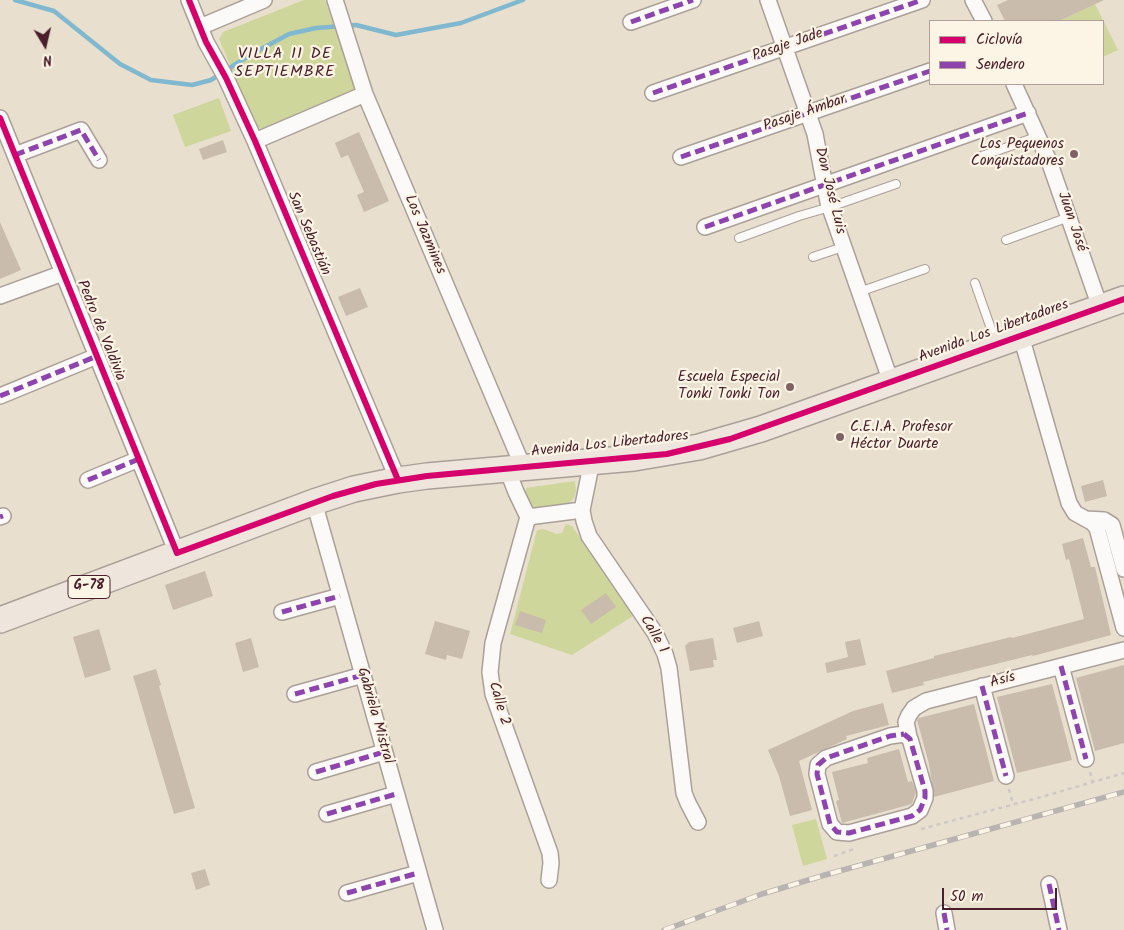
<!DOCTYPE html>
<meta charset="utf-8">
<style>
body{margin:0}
#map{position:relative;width:1124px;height:930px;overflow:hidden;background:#e8dfce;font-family:Kalam,sans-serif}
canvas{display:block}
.legend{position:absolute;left:929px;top:20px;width:175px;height:65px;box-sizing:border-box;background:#fcf5e5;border:1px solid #b59f9b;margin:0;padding:6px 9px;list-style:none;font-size:15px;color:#4a1f2b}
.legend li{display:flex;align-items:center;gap:10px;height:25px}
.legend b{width:25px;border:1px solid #b59f9b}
.north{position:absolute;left:20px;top:20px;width:50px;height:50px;-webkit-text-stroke:4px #fcf5e5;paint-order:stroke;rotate:171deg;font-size:14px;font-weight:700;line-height:20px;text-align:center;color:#4a1f2b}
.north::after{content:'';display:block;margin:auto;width:18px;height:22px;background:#4a1f2b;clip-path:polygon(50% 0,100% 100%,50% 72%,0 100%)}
.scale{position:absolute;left:942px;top:888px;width:115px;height:22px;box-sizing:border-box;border:2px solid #4a1f2b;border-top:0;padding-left:6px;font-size:15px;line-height:18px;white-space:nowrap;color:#4a1f2b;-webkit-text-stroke:4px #fcf5e5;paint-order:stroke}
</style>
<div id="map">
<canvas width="1124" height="930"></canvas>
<ul class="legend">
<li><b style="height:6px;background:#d6006c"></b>Ciclovía</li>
<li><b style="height:6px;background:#8e44ad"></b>Sendero</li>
</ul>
<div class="north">N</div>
<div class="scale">50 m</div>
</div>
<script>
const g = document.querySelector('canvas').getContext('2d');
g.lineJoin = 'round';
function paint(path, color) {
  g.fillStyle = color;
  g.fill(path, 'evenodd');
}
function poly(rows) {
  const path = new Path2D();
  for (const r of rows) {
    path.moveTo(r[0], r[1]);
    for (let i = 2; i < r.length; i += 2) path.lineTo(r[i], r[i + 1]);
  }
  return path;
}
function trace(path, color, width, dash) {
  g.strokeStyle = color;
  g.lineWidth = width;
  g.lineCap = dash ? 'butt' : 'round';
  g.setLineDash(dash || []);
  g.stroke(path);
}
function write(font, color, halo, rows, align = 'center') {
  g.font = font + ' Kalam,sans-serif';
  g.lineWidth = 4.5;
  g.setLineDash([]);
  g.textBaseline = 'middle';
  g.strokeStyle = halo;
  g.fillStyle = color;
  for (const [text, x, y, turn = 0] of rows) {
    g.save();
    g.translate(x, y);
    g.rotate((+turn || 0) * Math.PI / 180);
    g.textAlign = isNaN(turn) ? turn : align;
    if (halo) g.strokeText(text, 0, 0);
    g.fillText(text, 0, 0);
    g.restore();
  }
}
paint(poly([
 [304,0,325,0,356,85,352,93,263,130,256,126,219,39,223,32],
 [1095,4,1118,50,1103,57,1103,21,1059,21],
 [219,98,231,131,185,147,173,115],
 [575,481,576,491,574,498,566,506,537,509,530,505,526,497,526,488],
 [566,524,572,526,633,616,572,655,510,634,537,530,543,529,557,534,562,533],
 [816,819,827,859,803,866,792,825]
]), '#ced69b');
trace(poly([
 [15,0,54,11,120,64,151,80,192,85,211,80,250,55,289,34,316,28,356,25,396,35,461,23,523,0]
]), '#80b8cf', 4.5);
paint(poly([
 [1008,0,1104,0,1059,21,1005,21,997,5],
 [359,132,389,201,364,212,357,195,364,192,348,155,341,158,335,143],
 [223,140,227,152,203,160,199,149],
 [0,222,21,270,0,279],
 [360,288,368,307,346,316,338,297],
 [1103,480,1107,496,1085,502,1081,486],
 [1083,538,1091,567,1095,567,1111,635,1033,656,1032,655,923,682,924,685,892,693,886,671,934,658,934,656,1011,637,1012,638,1084,619,1069,559,1066,560,1062,544],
 [205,571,213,596,173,610,165,585],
 [606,593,616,607,591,624,581,610],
 [520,611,546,620,542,633,515,625],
 [435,621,470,631,462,659,447,655,446,660,425,654],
 [759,621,763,636,737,643,733,628],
 [99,629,111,670,85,678,73,637],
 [251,638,259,667,243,672,235,643],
 [713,638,717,660,713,660,714,667,690,671,685,646,689,642],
 [860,639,866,665,827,673,825,663,848,657,845,642],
 [1124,665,1124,743,1095,751,1076,678],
 [156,669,161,685,159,686,195,808,174,814,133,676],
 [1052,684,1072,760,1017,773,997,697],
 [883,703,889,725,846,736,847,739,799,761,812,810,790,816,779,776,768,750,853,711],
 [974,704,994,781,934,797,929,764,917,720,919,718],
 [899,749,908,782,912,781,916,792,912,804,842,823,836,801,839,800,832,772,868,763,867,758],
 [205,869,210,885,196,890,191,873]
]), '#c9bcac');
const lane = poly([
 [976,158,1039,136],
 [739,238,799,216,830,207,896,184],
 [1006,240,1069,217],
 [813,257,843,247],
 [975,283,996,343],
 [859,292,925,269]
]);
const street = poly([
 [189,0,206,42,226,78,255,141,398,480],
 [335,0,365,94,523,467],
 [768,0,815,134,828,202,834,219,891,382],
 [973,0,984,21],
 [631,22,693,0],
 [200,27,264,0],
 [1014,84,1049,161,1100,307],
 [653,93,922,0],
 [0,118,177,553],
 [255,141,365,94],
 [15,155,81,130,99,160],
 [681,157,930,71],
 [705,227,1028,113],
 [0,296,63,273],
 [1021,336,1069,503,1075,513,1093,523,1097,528,1124,628],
 [0,396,97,356],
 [592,461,582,510,584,521,589,536,655,633,665,654,669,668,684,793,688,803,698,822],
 [507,469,516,492,528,517,493,643,490,672,493,694,550,853,551,863,549,880],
 [88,480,139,459],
 [314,502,435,930],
 [0,517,3,516],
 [528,517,582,510],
 [1086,519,1104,520,1112,525,1124,569],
 [282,612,340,596],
 [1061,666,1086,759],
 [982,686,1006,776],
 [295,694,363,675],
 [904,734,910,739,925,791,925,798,920,810,912,816,849,833,837,832,830,824,817,774,818,765,826,758,890,736,904,734],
 [909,737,906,722,909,715,914,708,926,701,1124,650],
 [316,772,384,752],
 [327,814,396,794],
 [1049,884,1059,930],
 [347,893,418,873],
 [944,913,947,930]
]);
const primary = poly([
 [0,620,314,502,354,489,398,480,427,476,634,458,699,447,761,429,1124,299]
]);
trace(lane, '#aba099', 10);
trace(street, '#aba099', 18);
trace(primary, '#aba099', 28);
trace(poly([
 [1090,772,1093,783],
 [1009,789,1013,804],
 [921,829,1045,796,1124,773],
 [834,856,854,849]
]), '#cec9c6', 2.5, [4, 4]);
trace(lane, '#fcfaf8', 8);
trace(street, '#fcfaf8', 15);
trace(primary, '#eee5dc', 25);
const rail = poly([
 [664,930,762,894,825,875,1124,792]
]);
trace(rail, '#b9b3b2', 5.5);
trace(rail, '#fcf5e5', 4, [11]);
trace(poly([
 [631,22,693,0],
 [653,93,922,0],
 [15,155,81,130,99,160],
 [681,157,930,71],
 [705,227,1028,113],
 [0,396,97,356],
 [88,480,139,459],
 [0,517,3,516],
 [282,612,340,596],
 [1061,666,1086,759],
 [982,686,1006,776],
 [295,694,363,675],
 [904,734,910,739,925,791,925,798,920,810,912,816,849,833,837,832,830,824,817,774,818,765,826,758,890,736,904,734],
 [316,772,384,752],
 [327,814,396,794],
 [1049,884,1059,930],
 [347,893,418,873],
 [944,913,947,930]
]), '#8e44ad', 5, [10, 5]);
trace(poly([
 [189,0,206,42,226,78,255,141,398,480],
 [0,118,177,553,333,496,376,484,427,476,667,454,730,439,1124,299]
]), '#d6006c', 6);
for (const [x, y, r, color] of [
 [1074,154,5,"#816264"],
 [790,387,5,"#816264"],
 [840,437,5,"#816264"]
]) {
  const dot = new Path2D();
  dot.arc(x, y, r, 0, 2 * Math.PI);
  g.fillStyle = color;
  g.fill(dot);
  trace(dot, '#fcf5e5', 2);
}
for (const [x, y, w] of [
 [89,587,42]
]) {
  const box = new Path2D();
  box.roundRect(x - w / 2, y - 11.5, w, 23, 4);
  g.fillStyle = '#fcf5e5';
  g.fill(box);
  trace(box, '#4a1f2b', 1);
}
write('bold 14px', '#4a1f2b', null, [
 ["G-78",89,587]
]);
write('15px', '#4a1f2b', '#fcf5e5', [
 ["Pasaje Jade",788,46,-19],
 ["Pasaje Ámbar",805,114,-19],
 ["Don José Luis",829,191,76],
 ["Juan José",1071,222,71],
 ["San Sebastián",308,234,67],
 ["Los Jazmines",424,235,67],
 ["Pedro de Valdivia",100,331,68],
 ["Avenida Los Libertadores",994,332,-20],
 ["Avenida Los Libertadores",610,445,-6],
 ["Calle 1",653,635,60],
 ["Asís",1003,681,-15],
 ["Calle 2",498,704,74],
 ["Gabriela Mistral",374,716,74]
]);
write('15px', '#4a1f2b', '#fcf5e5', [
 ["Los Pequenos",1064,145],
 ["Conquistadores",1064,162],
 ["Escuela Especial",780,378],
 ["Tonki Tonki Ton",780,395],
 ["C.E.I.A. Profesor",850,428,"left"],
 ["Héctor Duarte",850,445,"left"]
], 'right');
g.letterSpacing = '1px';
write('16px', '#4a1f2b', '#fcf5e5', [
 ["VILLA 11 DE",285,55],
 ["SEPTIEMBRE",285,73]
]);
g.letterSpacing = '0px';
</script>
